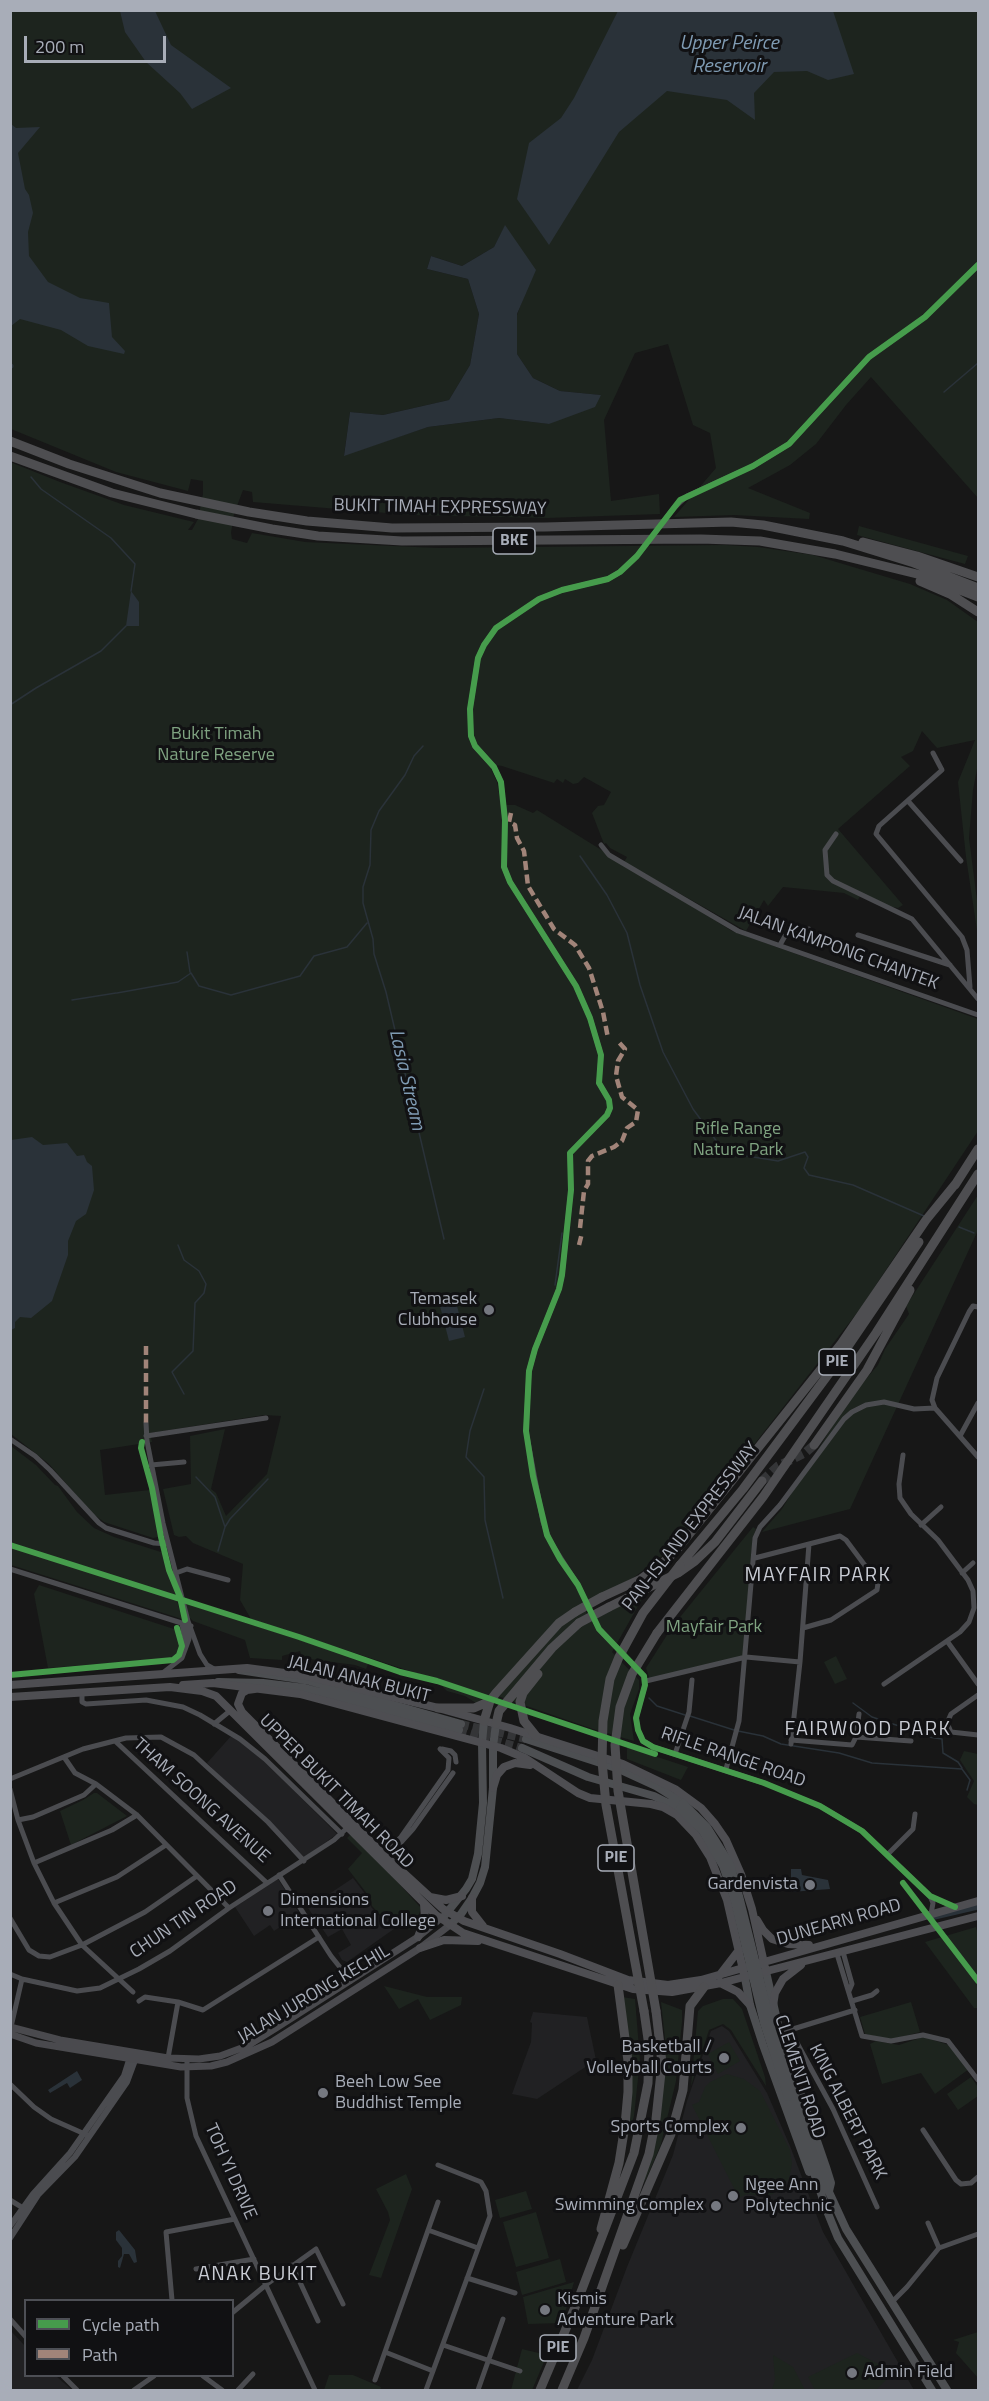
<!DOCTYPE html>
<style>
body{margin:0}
#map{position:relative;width:989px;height:2401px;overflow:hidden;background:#171717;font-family:"Titillium Web",sans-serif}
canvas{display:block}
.frame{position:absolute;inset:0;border:12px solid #a8adb8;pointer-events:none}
.legend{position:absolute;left:24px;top:2299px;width:210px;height:78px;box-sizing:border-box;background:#111113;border:2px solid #4d4f55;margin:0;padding:8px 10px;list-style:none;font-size:18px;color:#a8adb8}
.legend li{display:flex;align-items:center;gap:12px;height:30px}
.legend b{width:30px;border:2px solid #4d4f55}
.scale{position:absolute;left:24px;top:36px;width:142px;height:27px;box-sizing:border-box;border:3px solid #a8adb8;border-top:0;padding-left:8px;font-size:18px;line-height:21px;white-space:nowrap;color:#a8adb8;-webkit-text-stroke:4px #111113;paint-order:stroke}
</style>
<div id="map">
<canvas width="989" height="2401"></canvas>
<div class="frame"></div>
<ul class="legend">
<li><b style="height:8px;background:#469c4c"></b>Cycle path</li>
<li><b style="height:8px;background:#a18479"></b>Path</li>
</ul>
<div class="scale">200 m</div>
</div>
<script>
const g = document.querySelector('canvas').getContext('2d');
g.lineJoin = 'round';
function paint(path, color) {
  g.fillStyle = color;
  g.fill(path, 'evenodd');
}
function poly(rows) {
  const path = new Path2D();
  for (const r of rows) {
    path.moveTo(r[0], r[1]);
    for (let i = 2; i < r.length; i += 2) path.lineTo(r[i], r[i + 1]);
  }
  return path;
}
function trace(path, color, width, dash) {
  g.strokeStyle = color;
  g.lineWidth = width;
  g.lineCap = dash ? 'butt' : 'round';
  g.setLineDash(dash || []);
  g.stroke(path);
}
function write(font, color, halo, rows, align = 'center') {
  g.font = font + ' "Titillium Web",sans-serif';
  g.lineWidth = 6;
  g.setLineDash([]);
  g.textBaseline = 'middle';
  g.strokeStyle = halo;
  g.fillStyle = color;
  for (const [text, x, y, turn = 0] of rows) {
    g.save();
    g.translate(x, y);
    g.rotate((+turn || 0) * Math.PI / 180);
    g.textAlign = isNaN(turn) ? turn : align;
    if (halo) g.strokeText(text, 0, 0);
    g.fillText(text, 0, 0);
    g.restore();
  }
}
paint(poly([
 [232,1735,264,1760,337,1834,301,1860,207,1763],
 [353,1878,369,1899,371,1907,383,1920,391,1913,401,1924,347,1962,342,1960,338,1953,351,1945,342,1929,328,1937,308,1908],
 [278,1879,300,1914,274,1931,270,1925,254,1936,235,1907],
 [533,2012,587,2017,596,2060,537,2099,512,2094,531,2042,532,2023,530,2022],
 [722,2026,729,2031,767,2093,790,2146,823,2232,914,2390,577,2390,592,2360,627,2267,673,2155,687,2101,711,2031],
 [11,2331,25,2346,26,2376,56,2376,72,2390,11,2390]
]), '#212123');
paint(poly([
 [11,11,978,11,978,498,871,377,846,405,816,444,790,465,748,488,810,513,809,519,734,515,674,517,716,468,710,433,693,425,668,344,635,353,604,420,611,501,659,494,660,514,547,518,411,515,253,502,252,492,243,490,234,514,231,533,232,539,247,543,252,533,305,542,437,548,725,545,758,547,813,555,910,584,947,600,978,622,978,764,973,790,969,838,978,908,978,937,966,857,958,782,975,740,937,748,922,731,913,751,901,757,910,766,838,829,903,905,898,908,877,904,860,896,858,900,844,893,783,887,768,906,764,900,746,931,624,862,627,857,610,848,606,843,604,844,592,813,598,806,604,805,611,792,584,777,578,783,573,784,565,779,563,783,557,779,554,783,502,766,496,765,491,769,497,782,501,805,515,805,533,813,537,810,732,931,978,1019,978,1131,860,1309,674,1547,633,1578,583,1604,590,1622,622,1604,642,1599,612,1652,639,1680,639,1689,630,1714,634,1741,593,1729,492,1694,489,1697,251,1619,240,1600,243,1564,193,1543,186,1536,179,1537,174,1535,163,1489,191,1484,190,1436,225,1429,211,1489,216,1493,226,1516,267,1474,281,1416,264,1415,150,1433,152,1442,100,1450,105,1495,150,1490,159,1533,158,1537,153,1538,104,1522,92,1513,49,1464,11,1434,10,462,60,482,124,505,194,522,188,530,192,530,198,519,203,494,203,481,191,479,188,491,116,472,11,429],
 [505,226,524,296,517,315,517,354,533,378,560,391,601,395,549,424,499,418,428,427,344,455,350,412,383,415,449,400,470,365,479,314,468,279,427,269,431,256,462,266,494,247],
 [859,526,968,556,965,564,857,535],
 [978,1195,978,1230,850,1509,762,1532,782,1509,848,1400,878,1365,885,1349,909,1314,906,1306],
 [11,1446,36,1465,55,1485,58,1486,77,1512,94,1528,114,1537,164,1553,182,1619,11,1565],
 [753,1527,756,1529,753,1537,743,1656,650,1680,646,1668,672,1627],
 [39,1585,174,1629,179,1636,180,1647,177,1654,172,1658,48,1668,34,1594],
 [186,1604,369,1662,366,1669,355,1665,302,1658,300,1651,282,1656,282,1660,250,1658,245,1640,193,1621,189,1617],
 [836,1656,847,1679,835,1684,824,1662],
 [439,1683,483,1698,476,1703,465,1696,447,1691],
 [627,1747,688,1767,681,1780,627,1759],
 [964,1751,978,1754,978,1805,974,1804,967,1797,974,1781,960,1760],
 [94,1793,97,1793,127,1816,71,1845,60,1811,83,1800],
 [350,1835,357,1837,421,1908,416,1923,409,1930,391,1912,384,1919,372,1906,371,1899,348,1869,362,1853,347,1838],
 [976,1927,978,1936,978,2008,974,2008,925,1942],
 [384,1986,427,1997,462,1997,461,2005,430,2020,418,1999,399,2009],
 [622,1997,635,1999,640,2060,634,2116,622,2157,629,2117],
 [723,1999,733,1999,742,2009,765,2077,766,2086,731,2030,723,2024,709,2030,691,2086,698,2011,703,2006],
 [661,2002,682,2010,682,2022,676,2081,661,2144,644,2184,666,2048],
 [911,2002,920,2032,891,2040,865,2034,860,2017],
 [923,2037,949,2045,969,2069,935,2094,921,2073,882,2084,870,2044,876,2041,899,2045],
 [729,2042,740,2061,718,2074,708,2054],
 [727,2074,744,2079,760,2091,790,2150,792,2164,789,2179,773,2194,761,2196,747,2194,739,2198,692,2105,699,2102,705,2087,710,2082],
 [971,2077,978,2087,978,2096,958,2110,947,2094],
 [406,2174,412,2189,381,2278,369,2275,390,2220,388,2212,376,2189],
 [526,2191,532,2209,500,2218,495,2200],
 [536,2212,549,2258,516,2267,503,2222],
 [560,2259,566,2282,522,2295,516,2272],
 [574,2282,562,2323,528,2324,523,2297],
 [978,2332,978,2378,956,2353,959,2342,953,2340],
 [522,2349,547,2355,532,2390,511,2390],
 [857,2353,888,2369,887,2379,876,2390,815,2390,808,2377],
 [773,2355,793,2367,805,2390,772,2390,775,2380],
 [329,2375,353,2375,381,2387,380,2390,324,2390]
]), '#1d241e');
paint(poly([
 [120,11,155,11,171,45,231,88,192,109,180,93,146,62,125,32],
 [618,11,833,11,854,74,828,80,807,71,774,72,754,93,755,120,727,100,667,91,619,132,549,245,517,199,529,143,561,118,574,98],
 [11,124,16,128,40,127,18,153,25,189,29,195,33,213,28,232,29,256,48,282,80,298,109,303,112,337,125,351,124,354,88,346,61,330,20,319,11,326],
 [505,225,536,270,517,314,517,354,533,378,560,391,601,395,595,407,549,424,499,418,428,427,344,456,350,412,383,415,449,400,470,365,479,314,468,279,427,269,431,256,462,266,494,247],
 [131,591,139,602,139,626,126,626],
 [32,1137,43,1145,67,1143,77,1156,84,1155,87,1162,92,1166,94,1190,86,1214,76,1221,68,1241,68,1255,52,1301,31,1318,20,1317,15,1322,15,1328,11,1330,11,1140],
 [456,1302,465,1337,449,1341,440,1306],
 [791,1869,801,1869,802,1875,828,1880,830,1889,791,1892],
 [77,2071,82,2080,70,2088,67,2083,50,2093,48,2090],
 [119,2230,135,2250,137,2262,134,2263,129,2254,124,2254,120,2268,118,2267,118,2261,122,2256,122,2248,116,2240,116,2232]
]), '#2a3239');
trace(poly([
 [944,392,978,363],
 [31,477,41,489,111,538,135,564,131,591],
 [10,705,36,688,101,651,126,626],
 [423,746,414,756,405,775,379,811,371,830,370,865,363,887,363,903,373,939,374,954,386,992,444,1239],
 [580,856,607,895,627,933,640,985,663,1052,693,1109,723,1150,741,1155,778,1161,805,1152,808,1157,804,1168,809,1175,853,1185,924,1216],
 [187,952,190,972],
 [117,993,178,982,191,973,199,986,231,995,300,976,314,956,347,947,367,923],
 [72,1000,116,993],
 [959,1227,974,1233],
 [178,1245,184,1260,199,1271,206,1284,204,1293,195,1303,193,1351,172,1372,184,1394],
 [555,1285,562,1233],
 [484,1389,470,1431,466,1457,484,1477,485,1520,503,1598],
 [196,1477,215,1497,225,1527],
 [218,1551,225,1527,230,1519,268,1479],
 [649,1698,657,1706,685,1715],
 [853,1703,872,1717,917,1732,922,1736,942,1739,943,1753,958,1762,962,1768],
 [690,1716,734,1730],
 [738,1731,763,1736,781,1744,839,1753,872,1763,962,1769,970,1780,967,1790]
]), '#2a3239', 1.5);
trace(poly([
 [10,366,11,366],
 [935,1917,978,1907]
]), '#2a3239', 5);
trace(poly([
 [461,1724,526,1739],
 [459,1730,522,1748]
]), '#343537', 8, [8, 4]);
trace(poly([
 [762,1481,778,1466,805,1453,814,1445]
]), '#343537', 9, [9, 4.5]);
trace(poly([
 [673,509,687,496,753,466,789,444,869,357,925,317,978,265],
 [637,556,620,572,608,579,562,590,539,599,496,628,484,645,478,658,470,709,471,736,475,746,494,767,501,782,505,820,504,867,510,882,576,986,590,1018,601,1055,599,1083,609,1100,610,1108,607,1115,570,1153,571,1190,562,1275,559,1289,535,1349,529,1371,526,1431,543,1522,550,1541,578,1585,599,1629,644,1676,645,1685,636,1718,638,1730,643,1741,653,1747,764,1783,820,1806,862,1831,930,1896,954,1907],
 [933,753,942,770,879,826,876,834,962,937,967,950,970,987],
 [908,801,961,861],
 [836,834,825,850,827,875,833,881,912,919,978,999],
 [601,845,609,855,738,931,978,1015],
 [858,935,950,965],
 [780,945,785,936,809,929],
 [978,1307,973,1306,969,1312,937,1378,932,1400,935,1408,978,1457],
 [146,1423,147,1441,163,1523,188,1621,200,1654,207,1665,214,1669],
 [146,1436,266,1418],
 [960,1436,978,1403],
 [10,1439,35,1456,50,1470,99,1523,106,1528,154,1543,168,1544],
 [151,1465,184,1462],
 [921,1525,941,1507],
 [755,1558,840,1536,846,1540,878,1583,877,1590,831,1620,803,1628],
 [10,1569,191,1626],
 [176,1573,187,1569,228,1580],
 [962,1573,973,1563],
 [182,1624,186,1644],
 [947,1641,978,1684],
 [164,1672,182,1658,189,1639,187,1626],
 [646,1681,746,1657,800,1662],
 [884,1684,960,1632,969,1622,974,1608,973,1591,968,1580,938,1540,911,1514,900,1498,899,1484,903,1455],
 [82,1692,82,1702,86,1704,146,1700,183,1707,200,1715,240,1739,265,1759,342,1834],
 [978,1695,951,1714,947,1723,951,1732,978,1735],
 [214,1724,231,1710],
 [856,1737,911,1741],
 [791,1740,852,1745,856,1737,859,1714],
 [115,1741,267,1883],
 [791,1744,800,1662,809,1544],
 [442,1749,451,1751,455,1755,456,1762],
 [675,1754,689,1712,692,1680],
 [64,1757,75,1773,96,1784,137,1815,229,1908],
 [726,1769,739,1721,755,1538,760,1527,780,1505,844,1419,852,1412,866,1405,884,1402,914,1409,935,1408],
 [10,1779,83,1749,126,1738,161,1737,194,1755,207,1767,268,1822,304,1861],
 [10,1789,18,1820,34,1863,54,1903,82,1945,133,1992],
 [18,1820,33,1817,84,1795,96,1784],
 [382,1855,401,1837,448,1770,449,1758,440,1749],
 [887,1855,913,1829,915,1814],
 [385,1860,413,1829,453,1773],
 [34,1863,112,1830,137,1815],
 [279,1875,331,1956,351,1981],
 [930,1896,933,1903,931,1914],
 [54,1903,117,1877,166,1845],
 [10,1918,29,1950,39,1956,50,1957,82,1945,145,1912,197,1876],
 [843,1952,852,1984,849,1991],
 [837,1954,862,2036,891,2041,923,2035,948,2041,978,2080],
 [10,1974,22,1979,77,1991,100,1988,139,1969,170,1951,229,1908,334,1840,347,1828],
 [139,2001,145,1997,178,2002,203,2010,319,1937],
 [852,2001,872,1995,877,1991],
 [11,2027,22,1979],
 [790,2030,833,2109,877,2207],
 [780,2033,855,2010],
 [168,2058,178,2002],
 [187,2059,187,2098,196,2136,315,2390],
 [10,2084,34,2107,51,2119,87,2135],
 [923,2130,956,2180,961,2184,971,2183,978,2177],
 [10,2200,23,2208],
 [928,2223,939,2248],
 [428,2230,478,2248],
 [292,2265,318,2321],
 [196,2269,254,2259],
 [467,2278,515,2293],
 [172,2300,166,2232,235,2219],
 [892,2302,907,2287,939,2248,978,2234],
 [232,2313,267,2284,316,2249,343,2304],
 [10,2319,26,2337],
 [443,2345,520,2371],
 [385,2352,433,2371],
 [63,2376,77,2390],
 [203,2376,222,2390],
 [375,2380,438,2202],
 [134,2390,154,2376],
 [238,2390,253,2374],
 [426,2390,490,2216,486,2191,481,2182,438,2165],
 [478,2390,503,2319]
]), '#4b4c50', 5);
trace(poly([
 [10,2226,33,2194,70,2153,124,2076,131,2054],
 [10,2238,38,2195,75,2157,127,2082,137,2055]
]), '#4b4c50', 6);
trace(poly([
 [10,2027,60,2040,168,2058,199,2059,220,2056,247,2046,276,2028,418,1937,441,1918],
 [10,2034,36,2043,181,2067,211,2066,227,2062,272,2042,420,1948,450,1925]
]), '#4a4a4e', 7);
trace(poly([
 [239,1670,306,1680,461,1724],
 [218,1682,263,1683,305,1688,459,1730],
 [526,1739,619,1769,656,1786,683,1803],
 [522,1748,588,1777,654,1796,680,1809],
 [445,1915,466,1889,472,1879,478,1854,483,1803,482,1743,484,1721],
 [450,1925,461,1914,472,1898,480,1883,485,1867,493,1788,493,1746,496,1724],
 [766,1972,780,2033,826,2167,831,2183,829,2191],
 [745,1978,750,2005,763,2045,809,2172],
 [793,2094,829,2192,846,2229,947,2390],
 [788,2097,827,2211,838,2238,932,2390]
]), '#4d4f52', 8);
trace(poly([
 [10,1685,247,1668,307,1676,438,1708,510,1728,623,1764,675,1789,701,1808,715,1824,726,1840,741,1874,752,1909,766,1972],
 [183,1685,213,1683,300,1694,501,1748,525,1758,578,1793,590,1798,651,1804,663,1807,677,1815,696,1835,710,1857,727,1900,744,1974],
 [262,1688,247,1690,242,1693,238,1704,242,1712,383,1854,443,1909,464,1921,560,1954,628,1980,668,1985,701,1980,978,1901],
 [10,1697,170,1687,202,1691,216,1696,436,1915,463,1933,633,1989,672,1992,721,1983,978,1916],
 [493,1788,497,1775,504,1767,515,1763,530,1765],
 [430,1897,446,1900,462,1896],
 [472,1898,472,1912,483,1926],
 [757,1920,763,1930,772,1939,788,1944,809,1945],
 [418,1937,425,1919,424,1904],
 [420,1948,444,1940,478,1941],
 [719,1976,739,1950],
 [722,1984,738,1992,750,2005],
 [773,2006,775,1993,783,1979,801,1965]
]), '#4e4e52', 8);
trace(poly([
 [10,441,69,464,160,493,249,512,307,521,392,528,545,527,731,522,763,525,843,541,914,563,978,588],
 [10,456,112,493,196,514,272,529,318,536,402,541,701,539,760,541,835,554,921,575,978,597],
 [863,542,917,556,978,577],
 [920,581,950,594,978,612],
 [955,1185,978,1149],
 [814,1445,867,1370,910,1290],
 [680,1565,743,1489,836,1364,919,1242],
 [602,1597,641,1579,663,1563,679,1547,841,1344,926,1220,957,1182],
 [609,1607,678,1573,695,1561,715,1542,762,1481],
 [657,1633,763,1497,876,1333,978,1174],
 [438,1708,474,1708,490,1701],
 [484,1721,490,1701,496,1693,559,1623,575,1612],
 [496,1724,499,1711,552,1648,579,1623],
 [536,1736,524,1721,520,1702,523,1693,538,1674],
 [601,2229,619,2163,625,2125,628,2092,628,2061,618,1985],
 [623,2245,671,2134,683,2090,690,2006,704,1987],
 [540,2390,576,2305,634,2153,648,2083,649,2046,644,2011],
 [562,2390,584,2338,649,2154,656,2119,662,2063,656,2011]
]), '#4e4e51', 9);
trace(poly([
 [637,556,673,509]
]), '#4b4c50', 5);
trace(poly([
 [683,1803,707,1827,730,1864,739,1896,770,2020,793,2094],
 [680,1809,702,1830,723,1866,734,1898,764,2023,788,2097]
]), '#4d4f52', 8);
trace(poly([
 [575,1612,602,1597],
 [579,1623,609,1607],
 [644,2011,606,1805,602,1761,603,1721,610,1679,619,1657,643,1613,680,1565],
 [656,2011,618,1791,615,1745,620,1707,632,1674,657,1633]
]), '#4e4e51', 9);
trace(poly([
 [511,813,509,822,515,825,517,838,524,851,528,886,554,929,575,945,589,968,603,1012,608,1038],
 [580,1228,584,1191,588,1184,588,1161,592,1156,614,1147,622,1141,627,1128,636,1122,638,1110,622,1097,616,1076,618,1061,625,1049,617,1040],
 [579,1245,582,1233],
 [146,1346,146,1423]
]), '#a18479', 4.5, [9, 4.5]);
trace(poly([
 [142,1442,141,1448,152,1488,161,1537,169,1570,180,1597,185,1620],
 [10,1545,299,1637,400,1672,437,1681,655,1754],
 [10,1675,173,1660,179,1655,182,1646,177,1628],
 [903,1883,978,1981],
 [955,1907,930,1896,862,1831,820,1806,764,1783,653,1747,643,1741,638,1730,636,1718,645,1685,644,1676,599,1629,578,1585,560,1559,547,1535,533,1476,526,1431,529,1371,535,1349,559,1289,562,1275,571,1190,570,1153,607,1115,610,1108,609,1100,599,1083,601,1055,590,1018,576,986,510,882,504,867,505,820,501,782,494,767,475,746,471,736,470,709,478,658,484,645,496,628,539,599,562,590,608,579,620,572,637,556,680,500,753,466,789,444,869,357,925,317,978,265]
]), '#469c4c', 6);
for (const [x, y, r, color] of [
 [489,1310,6,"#757880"],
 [810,1885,6,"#757880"],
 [268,1911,6,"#757880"],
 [724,2058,6,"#757880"],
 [323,2093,6,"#757880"],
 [741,2128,6,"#757880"],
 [733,2196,6,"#757880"],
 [716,2206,6,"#757880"],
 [545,2310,6,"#757880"],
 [852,2373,6,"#757880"]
]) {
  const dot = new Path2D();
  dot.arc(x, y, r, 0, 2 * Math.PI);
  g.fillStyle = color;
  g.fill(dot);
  trace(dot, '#111113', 2);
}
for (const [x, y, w] of [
 [514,541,42],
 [837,1362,36],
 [616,1858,36],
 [558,2348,36]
]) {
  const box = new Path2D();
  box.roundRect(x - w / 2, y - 13, w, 26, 4.5);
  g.fillStyle = '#111113';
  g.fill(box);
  trace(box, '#a8adb8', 1.5);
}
write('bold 16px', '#a8adb8', null, [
 ["BKE",514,541],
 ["PIE",837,1362],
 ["PIE",616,1858],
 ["PIE",558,2348]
]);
write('18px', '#a8adb8', '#111113', [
 ["BUKIT TIMAH EXPRESSWAY",440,508,1],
 ["JALAN KAMPONG CHANTEK",838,949,20],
 ["PAN-ISLAND EXPRESSWAY",691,1527,-52],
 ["JALAN ANAK BUKIT",359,1680,14],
 ["RIFLE RANGE ROAD",733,1758,19],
 ["UPPER BUKIT TIMAH ROAD",336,1792,45],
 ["THAM SOONG AVENUE",201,1801,42],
 ["CHUN TIN ROAD",184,1920,-34],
 ["DUNEARN ROAD",839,1923,-16],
 ["JALAN JURONG KECHIL",314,1995,-31],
 ["CLEMENTI ROAD",799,2077,72],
 ["KING ALBERT PARK",847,2112,63],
 ["TOH YI DRIVE",230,2172,66]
]);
write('18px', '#7fa381', '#111113', [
 ["Bukit Timah",216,735],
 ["Nature Reserve",216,756],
 ["Rifle Range",738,1130],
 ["Nature Park",738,1151],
 ["Mayfair Park",714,1628]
]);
write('18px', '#a8adb8', '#111113', [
 ["Temasek",477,1300],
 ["Clubhouse",477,1321],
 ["Gardenvista",798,1885],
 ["Dimensions",280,1901,"left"],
 ["International College",280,1922,"left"],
 ["Basketball /",712,2048],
 ["Volleyball Courts",712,2069],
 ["Beeh Low See",335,2083,"left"],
 ["Buddhist Temple",335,2104,"left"],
 ["Sports Complex",729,2128],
 ["Ngee Ann",745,2186,"left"],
 ["Polytechnic",745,2207,"left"],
 ["Swimming Complex",704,2206],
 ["Kismis",557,2300,"left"],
 ["Adventure Park",557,2321,"left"],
 ["Admin Field",864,2373,"left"]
], 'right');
write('italic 20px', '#7f9bb3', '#111113', [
 ["Upper Peirce",729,44],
 ["Reservoir",729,67],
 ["Lasia Stream",406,1080,77]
]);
g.letterSpacing = '1.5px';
write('20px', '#c9ccd4', '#111113', [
 ["MAYFAIR PARK",818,1576],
 ["FAIRWOOD PARK",868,1730],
 ["ANAK BUKIT",258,2275]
]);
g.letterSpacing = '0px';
</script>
